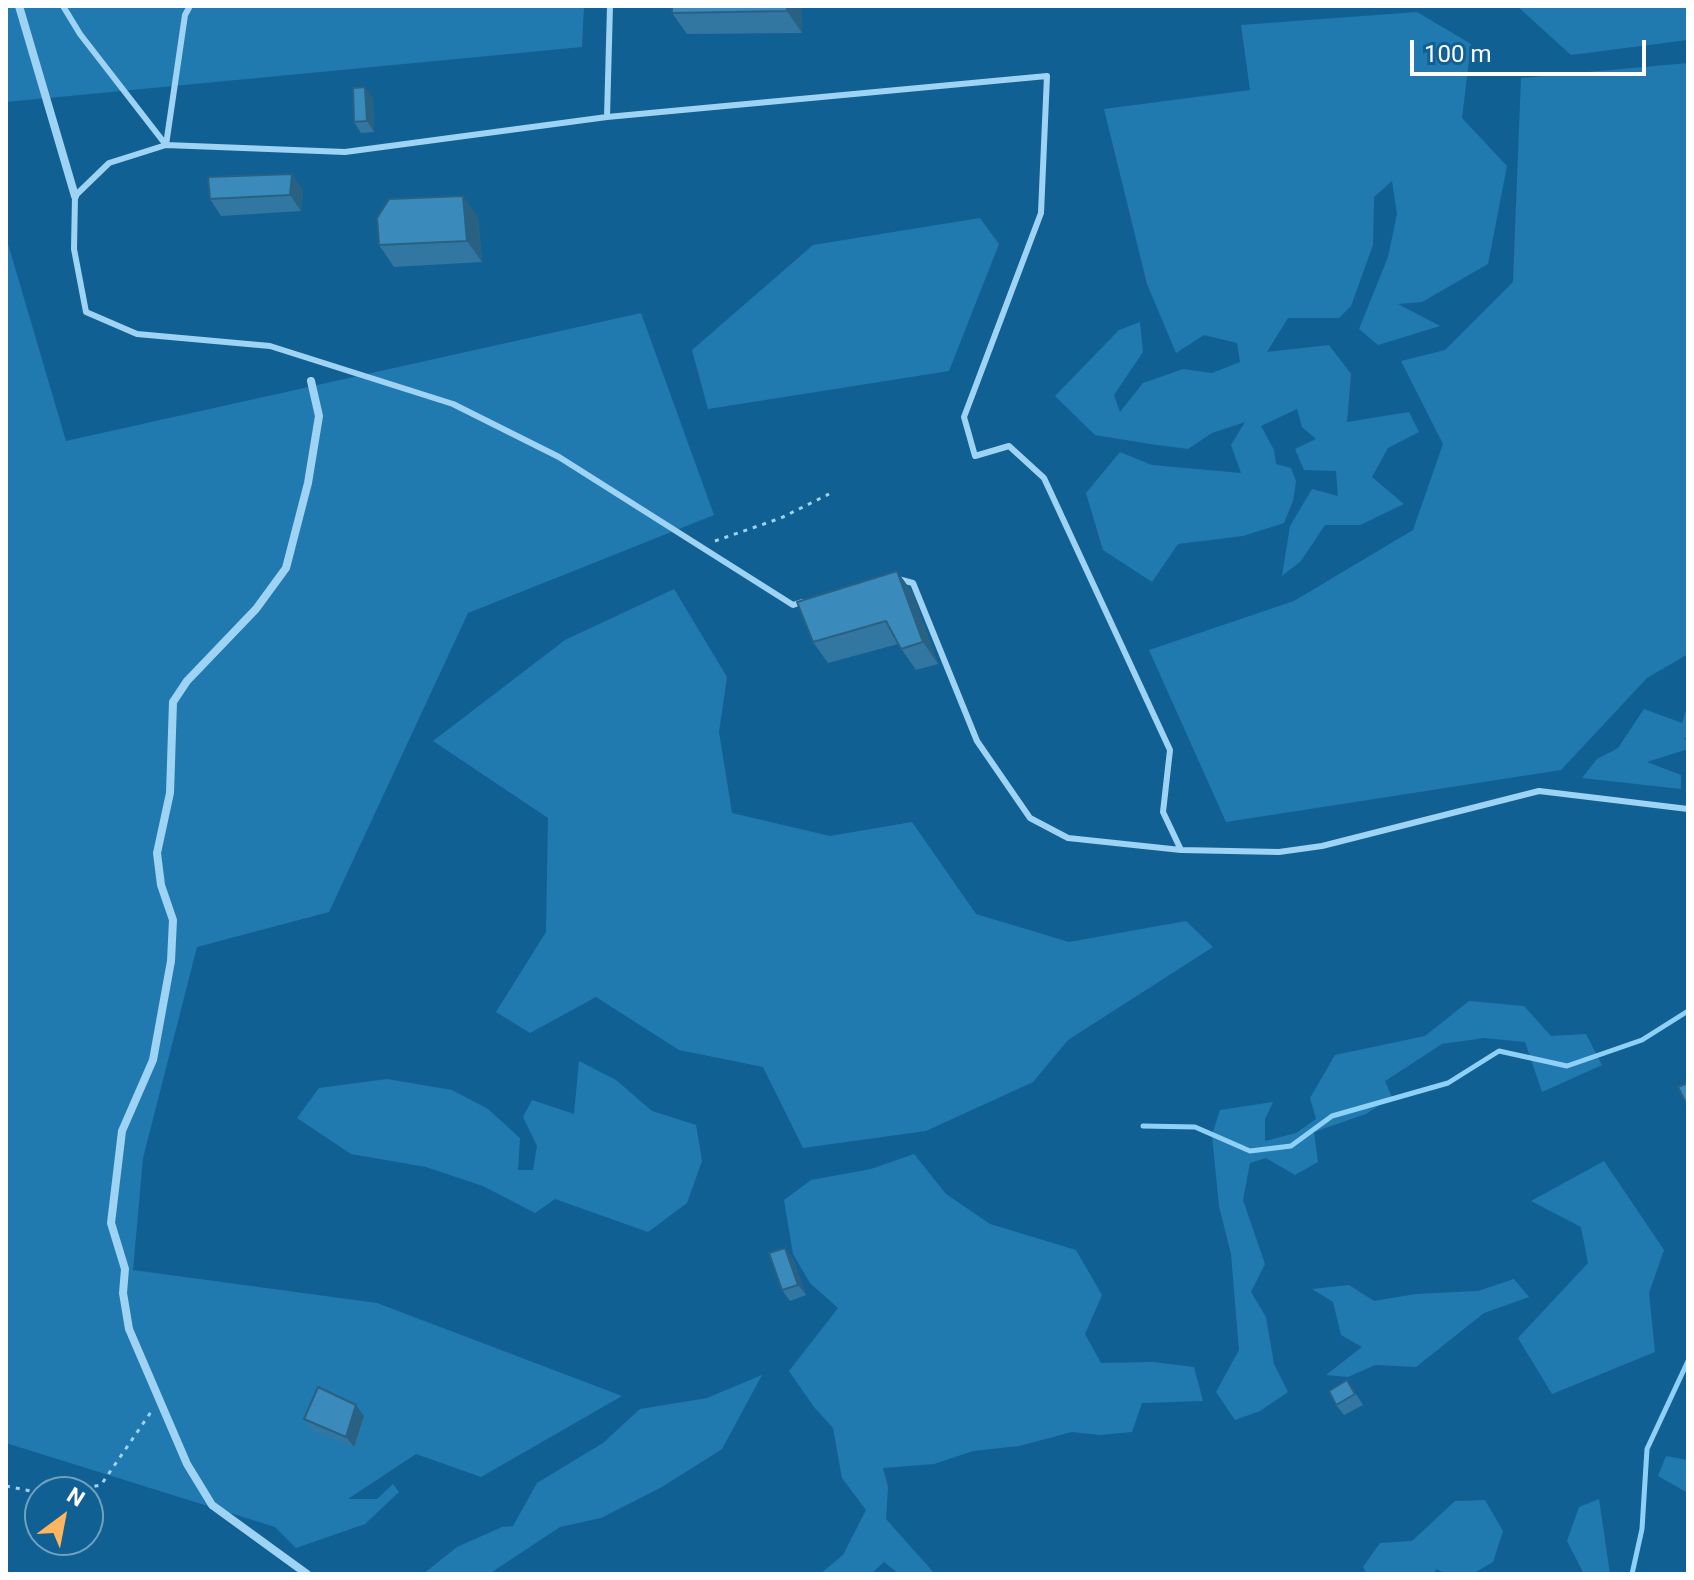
<!DOCTYPE html>
<style>
body{margin:0}
#map{position:relative;width:1694px;height:1580px;overflow:hidden;background:#116093;font-family:Roboto,sans-serif}
canvas{display:block}
.frame{position:absolute;inset:0;border:8px solid #fff;pointer-events:none}
.north{position:absolute;left:24px;top:1476px;width:80px;height:80px;box-sizing:border-box;background:#116093;border:2px solid #70a0be;border-radius:50%;rotate:32deg;font-size:22px;font-weight:700;line-height:32px;text-align:center;color:#fff}
.north::after{content:'';display:block;margin:auto;width:28px;height:36px;background:#ffb560;clip-path:polygon(50% 0,100% 100%,50% 72%,0 100%)}
.scale{position:absolute;left:1410px;top:40px;width:236px;height:36px;box-sizing:border-box;border:4px solid #fff;border-top:0;padding-left:10px;font-size:24px;line-height:28px;white-space:nowrap;color:#fff;-webkit-text-stroke:6px #116093;paint-order:stroke}
</style>
<div id="map">
<canvas width="1694" height="1580"></canvas>
<div class="frame"></div>
<div class="north">N</div>
<div class="scale">100 m</div>
</div>
<script>
const g = document.querySelector('canvas').getContext('2d');
g.lineJoin = 'round';
function paint(path, color) {
  g.fillStyle = color;
  g.fill(path, 'evenodd');
}
function poly(rows) {
  const path = new Path2D();
  for (const r of rows) {
    path.moveTo(r[0], r[1]);
    for (let i = 2; i < r.length; i += 2) path.lineTo(r[i], r[i + 1]);
  }
  return path;
}
function trace(path, color, width, dash) {
  g.strokeStyle = color;
  g.lineWidth = width;
  g.lineCap = dash ? 'butt' : 'round';
  g.setLineDash(dash || []);
  g.stroke(path);
}
paint(poly([
 [6,6,584,6,582,47,6,102],
 [1517,6,1688,6,1688,40,1571,55],
 [1417,12,1471,44,1462,118,1507,166,1488,264,1422,302,1398,304,1440,326,1378,345,1359,329,1388,257,1397,214,1392,181,1374,197,1373,245,1351,306,1339,318,1288,318,1267,352,1329,345,1351,374,1347,422,1409,412,1419,432,1388,448,1372,477,1404,504,1360,525,1325,525,1301,561,1282,576,1290,526,1312,489,1338,496,1336,471,1304,470,1295,449,1316,439,1302,427,1297,409,1261,426,1274,450,1276,464,1291,468,1296,481,1293,501,1284,523,1243,536,1178,544,1152,582,1103,550,1086,493,1120,452,1152,465,1241,473,1231,445,1245,422,1212,433,1188,449,1150,444,1095,435,1055,396,1119,330,1140,322,1143,352,1114,395,1120,412,1143,383,1183,369,1212,373,1240,362,1237,343,1204,335,1176,353,1147,284,1104,109,1250,90,1241,25],
 [1688,63,1688,654,1647,678,1561,770,1226,822,1149,650,1294,601,1413,530,1443,444,1401,361,1445,350,1513,282,1521,78],
 [980,218,999,244,949,371,708,409,692,350,813,245],
 [6,237,66,441,641,313,714,515,468,613,329,912,197,947,143,1158,133,1270,377,1303,622,1396,481,1477,416,1454,348,1499,377,1499,393,1484,399,1492,365,1524,296,1548,275,1527,6,1443],
 [674,589,727,677,719,732,732,813,830,836,912,822,976,914,1069,942,1186,921,1213,947,1068,1040,1033,1082,926,1131,803,1148,763,1067,679,1050,596,997,530,1033,496,1012,546,932,548,818,433,741,565,640],
 [1688,704,1688,738,1683,738,1688,741,1688,749,1647,762,1681,775,1681,789,1582,778,1597,759,1618,748,1644,709,1682,723],
 [1469,1001,1524,1006,1551,1036,1586,1034,1602,1065,1542,1092,1525,1042,1484,1038,1442,1044,1385,1081,1392,1097,1366,1114,1314,1132,1318,1162,1295,1175,1266,1158,1250,1163,1243,1200,1265,1264,1251,1292,1266,1317,1274,1364,1288,1392,1260,1411,1235,1420,1216,1392,1239,1350,1231,1254,1219,1206,1212,1135,1220,1110,1273,1102,1265,1119,1265,1141,1296,1133,1316,1119,1310,1098,1335,1055,1425,1036],
 [579,1061,616,1080,652,1111,696,1125,702,1161,687,1203,648,1232,555,1199,535,1213,483,1186,426,1167,351,1154,297,1118,319,1088,387,1079,452,1090,488,1109,520,1138,518,1170,533,1170,537,1146,523,1117,532,1100,574,1114],
 [914,1154,946,1194,990,1224,1076,1250,1102,1295,1085,1334,1101,1363,1153,1362,1194,1367,1203,1401,1142,1403,1132,1432,1100,1435,1072,1432,1019,1446,973,1451,934,1464,883,1468,888,1487,886,1519,935,1574,899,1574,884,1562,871,1574,820,1574,843,1555,866,1510,842,1478,833,1428,814,1407,789,1371,838,1308,810,1283,793,1254,784,1200,811,1180,871,1169],
 [1604,1161,1664,1250,1649,1293,1655,1352,1552,1394,1518,1338,1588,1263,1581,1227,1531,1201],
 [1514,1279,1529,1297,1484,1313,1416,1367,1375,1365,1348,1377,1326,1375,1362,1347,1341,1335,1333,1302,1312,1289,1349,1285,1374,1301,1416,1294,1478,1291],
 [762,1375,722,1449,662,1487,601,1518,560,1527,489,1574,423,1574,457,1547,502,1527,513,1526,537,1483,603,1443,640,1409,707,1398],
 [1666,1456,1688,1460,1688,1493,1658,1476],
 [1599,1499,1610,1574,1584,1574,1567,1541,1579,1507],
 [1485,1500,1503,1531,1493,1562,1472,1574,1447,1574,1436,1569,1434,1574,1367,1574,1363,1567,1380,1543,1412,1541,1455,1501]
]), '#207ab0');
trace(poly([
 [1143,1126,1195,1127,1250,1151,1291,1146,1332,1116,1448,1083,1499,1051,1567,1066,1642,1040,1688,1011],
 [1632,1574,1642,1529,1647,1449,1688,1361]
]), '#8fd1f6', 5);
trace(poly([
 [715,541,781,518,829,494],
 [6,1486,40,1493],
 [65,1492,101,1485,151,1412]
]), '#9ed3f3', 3, [4, 6]);
trace(poly([
 [63,6,80,34,166,145,185,15,190,6],
 [610,6,607,117,1047,76,1041,213,964,417,975,456,1009,446,1044,478,1170,750,1163,812,1181,850],
 [607,117,345,152,166,145,109,163,75,196,74,249,86,312,137,334,270,346,453,404,559,457,793,605,802,602],
 [894,578,913,583,977,741,1030,818,1068,838,1181,850,1279,852,1322,846,1539,791,1688,809]
]), '#9ed3f3', 6);
trace(poly([
 [19,6,75,196],
 [307,1574,212,1505,187,1464,129,1329,123,1293,125,1269,111,1223,122,1131,153,1060,171,961,173,920,161,885,157,853,170,793,173,702,187,681,256,609,286,568,308,483,319,416,311,381]
]), '#9ed3f3', 8);
paint(poly([
 [801,6,802,33,687,34,672,13],
 [373,98,374,132,361,133,354,122],
 [303,190,301,211,221,216,210,199],
 [478,217,482,262,394,267,379,245],
 [897,571,912,592,938,664,916,670,898,644,828,663,813,642],
 [785,1248,793,1259,806,1295,790,1301,782,1290],
 [1347,1380,1363,1405,1344,1415,1336,1405],
 [364,1416,354,1447,311,1430,304,1419]
]), '#3277a1');
paint(poly([
 [787,6,801,6,802,33,787,11],
 [365,87,373,98,374,132,367,121],
 [292,174,303,190,301,211,290,195],
 [463,196,478,217,482,262,467,241],
 [897,571,912,592,938,664,923,642],
 [785,1248,793,1259,806,1295,798,1285],
 [356,1405,364,1416,354,1447,346,1437]
]), '#296183');
const building = poly([
 [672,6,787,6,787,11,672,13,672,6],
 [365,87,367,121,354,122,353,88,365,87],
 [292,174,290,195,210,199,208,177,292,174],
 [463,196,467,241,379,245,377,218,389,199,463,196],
 [897,571,923,642,901,649,886,621,813,642,797,602,897,571],
 [1688,1083,1688,1107,1678,1087,1688,1083],
 [785,1248,798,1285,782,1290,769,1253,785,1248],
 [1347,1380,1355,1394,1336,1405,1329,1391,1347,1380],
 [318,1387,356,1405,346,1437,304,1419,318,1387]
]);
paint(building, '#3a8abb');
trace(building, '#296183', 2);
</script>
